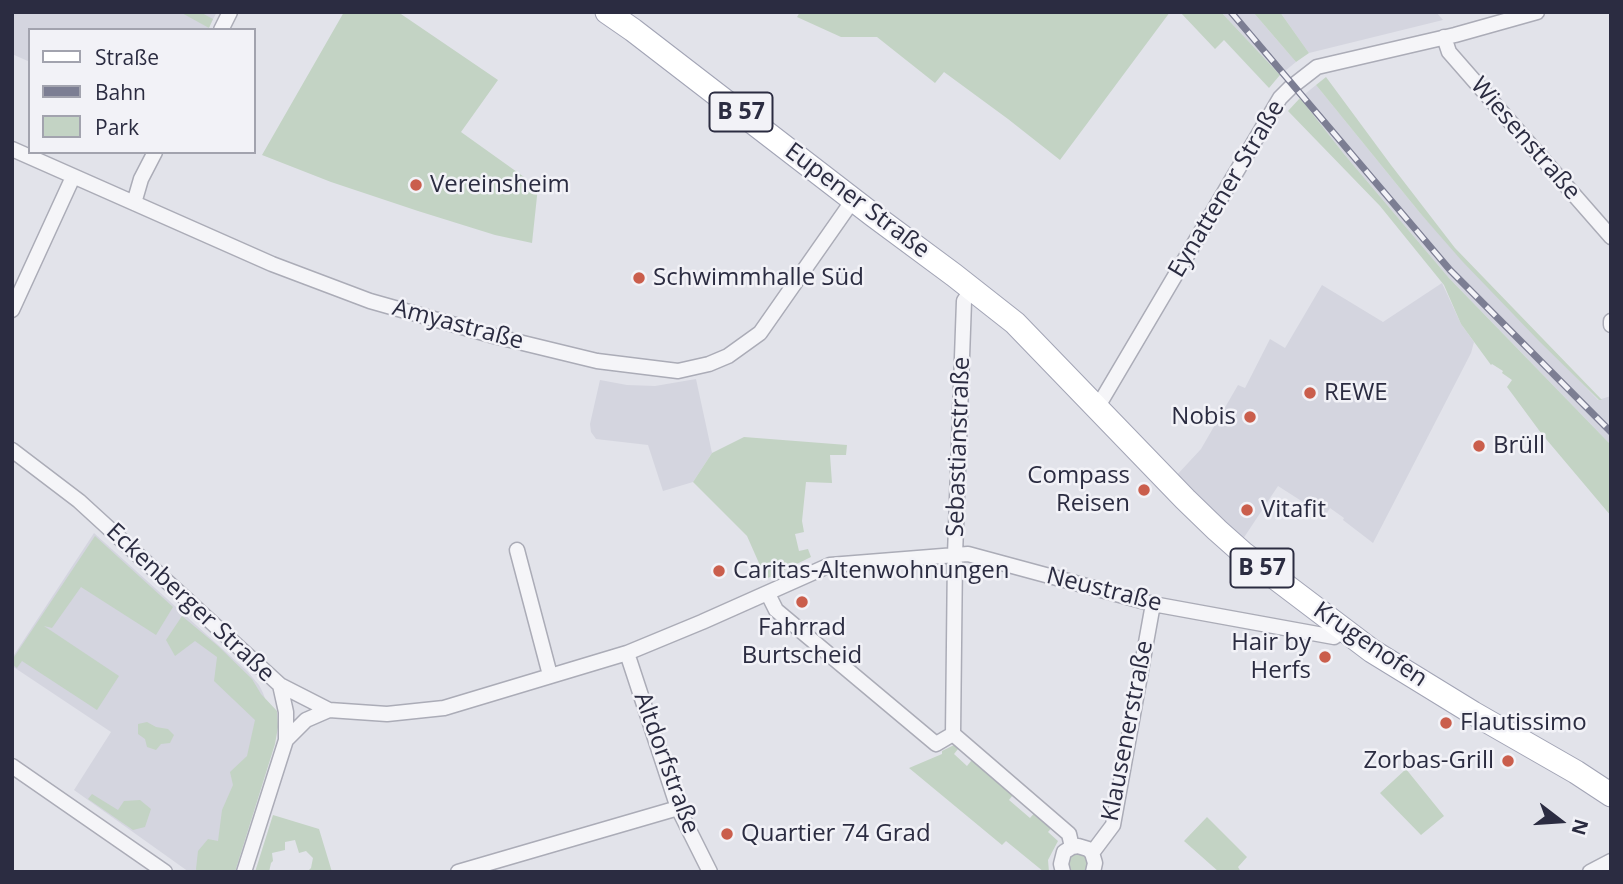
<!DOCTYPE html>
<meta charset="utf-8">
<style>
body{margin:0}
#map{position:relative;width:1623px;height:884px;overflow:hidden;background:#e2e3ea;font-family:"Open Sans",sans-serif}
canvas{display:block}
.frame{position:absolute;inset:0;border:14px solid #2b2c41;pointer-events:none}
.legend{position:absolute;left:28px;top:28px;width:228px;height:126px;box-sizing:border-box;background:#f2f2f7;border:2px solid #a2a3ae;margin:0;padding:9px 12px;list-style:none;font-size:21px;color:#2b2c41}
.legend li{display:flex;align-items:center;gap:14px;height:35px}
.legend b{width:35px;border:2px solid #a2a3ae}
.north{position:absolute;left:1525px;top:786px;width:70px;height:70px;-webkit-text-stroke:5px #f2f2f7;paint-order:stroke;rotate:107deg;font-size:19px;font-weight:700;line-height:28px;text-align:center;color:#2b2c41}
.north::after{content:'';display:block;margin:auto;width:24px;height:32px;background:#2b2c41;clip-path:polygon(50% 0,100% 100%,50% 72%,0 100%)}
</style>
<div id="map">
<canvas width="1623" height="884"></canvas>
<div class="frame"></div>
<ul class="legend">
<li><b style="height:9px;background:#fff"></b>Straße</li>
<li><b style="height:9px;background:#7c7e93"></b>Bahn</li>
<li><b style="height:19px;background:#c3d3c4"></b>Park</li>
</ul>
<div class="north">N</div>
</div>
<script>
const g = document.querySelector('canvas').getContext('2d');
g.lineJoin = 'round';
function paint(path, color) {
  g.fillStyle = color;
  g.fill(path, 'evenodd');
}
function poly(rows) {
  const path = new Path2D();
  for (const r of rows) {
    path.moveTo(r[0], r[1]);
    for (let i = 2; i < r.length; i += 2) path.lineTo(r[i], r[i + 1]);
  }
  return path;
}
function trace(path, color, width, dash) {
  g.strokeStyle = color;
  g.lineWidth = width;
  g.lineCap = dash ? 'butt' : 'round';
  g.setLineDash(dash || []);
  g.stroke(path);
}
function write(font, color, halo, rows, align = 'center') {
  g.font = font + ' "Open Sans",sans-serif';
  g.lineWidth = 5;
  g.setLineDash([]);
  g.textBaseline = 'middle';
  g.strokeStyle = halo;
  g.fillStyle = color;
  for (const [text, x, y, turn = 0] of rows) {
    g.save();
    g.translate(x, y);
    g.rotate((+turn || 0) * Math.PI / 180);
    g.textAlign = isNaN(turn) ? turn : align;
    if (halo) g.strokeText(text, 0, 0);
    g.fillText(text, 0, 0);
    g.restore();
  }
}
paint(poly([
 [12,12,217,12,207,30,30,30,30,62,12,54],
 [1221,12,1253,12,1296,62,1280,75],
 [1280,12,1436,12,1443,20,1309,53],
 [1316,85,1420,213,1598,400,1611,396,1611,445,1449,278,1344,154,1300,98],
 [1442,283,1461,324,1474,342,1471,353,1373,543,1343,520,1344,518,1330,508,1325,516,1278,486,1243,539,1176,476,1201,449,1238,385,1245,388,1270,339,1285,348,1322,285,1383,322],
 [696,379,712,453,693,482,663,491,648,445,596,439,591,432,590,424,600,380,627,385,655,386],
 [94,533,247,671,259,685,263,693,266,701,222,872,189,872,74,790,111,732,12,666,12,658]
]), '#d4d5df');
paint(poly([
 [180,12,200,12,213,19,209,28],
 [344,12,398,12,498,80,461,132,538,187,532,243,495,235,418,211,331,182,262,155],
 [800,12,1170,12,1060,160,1008,119,944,72,935,83,877,37,841,37,797,17],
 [1180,12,1221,12,1280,75,1269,88,1224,40,1215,49],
 [1253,12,1280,12,1309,53,1296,62],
 [1326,77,1391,165,1455,248,1602,400,1599,400,1539,341,1462,261,1420,213,1316,85],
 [1300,98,1344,154,1449,278,1611,445,1611,516,1541,433,1513,395,1507,387,1512,380,1502,373,1503,371,1492,364,1491,365,1461,324,1444,285,1380,206,1288,111],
 [744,437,847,445,846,455,830,455,832,483,806,482,802,521,804,532,795,534,799,551,808,549,811,557,766,579,747,536,693,482,712,453],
 [95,536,173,607,156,635,81,587,52,628,44,626,119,676,97,710,22,661,17,668,12,664,12,660],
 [182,616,218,646,252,679,261,694,277,711,278,727,275,744,235,872,197,872,196,869,198,851,208,839,218,841,222,810,233,785,230,772,247,756,255,720,214,681,217,657,195,641,175,656,166,640],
 [147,722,156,727,168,729,174,735,170,743,161,744,156,750,147,747,145,739,138,734,138,724],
 [960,742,962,744,954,754,967,766,975,756,1016,791,1009,800,1030,818,1038,809,1055,824,1048,832,1058,841,1048,860,1049,872,1044,872,1006,841,1002,845,909,768,942,754,942,751],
 [1406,769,1444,816,1421,835,1380,793],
 [92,794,118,810,124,801,140,800,151,809,145,827,133,830,88,799],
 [273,815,319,829,332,872,307,872,311,868,313,858,306,851,299,853,295,840,285,842,285,850,272,853,273,861,271,863,269,872,255,872],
 [1207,817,1247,857,1238,867,1241,872,1219,872,1184,841],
 [1072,851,1087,854,1089,868,1086,872,1069,872,1066,858]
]), '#c3d3c4');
const street = poly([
 [221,30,230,12],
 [1444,37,1449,52,1611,237],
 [12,149,272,264,370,301,494,336,597,361,678,371,709,364,728,356,760,333,853,200],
 [134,203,141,179,155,152],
 [12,310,73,177],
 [1611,321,1611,325],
 [1097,408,1280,98,1290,88,1317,67,1455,35,1537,12],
 [12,450,79,501,280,685,329,710,387,714,444,708,627,653,702,622,830,565,968,554,1153,604,1334,637,1344,630],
 [517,550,550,675],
 [768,594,776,610,936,744,953,734],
 [627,653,678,808,710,872],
 [953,734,955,555,964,301,972,289],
 [953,734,1069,834,1072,847],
 [286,740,306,720,329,710],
 [12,766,165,872],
 [1092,853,1113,825,1153,604],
 [244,872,286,740,286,712,280,685],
 [458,872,678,808],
 [1063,872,1061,864,1064,852,1072,847,1078,846,1088,849,1092,853,1095,863,1093,872],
 [1590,872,1611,861]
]);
const primary = poly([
 [607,12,633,30,873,215,954,275,1015,323,1185,499,1217,530,1244,554,1372,651,1473,713,1576,772,1611,795]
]);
trace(street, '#abacb7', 17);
trace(primary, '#a2a4b5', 25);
trace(street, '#f5f5f8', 14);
trace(primary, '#fff', 23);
const rail = poly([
 [1231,12,1450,270,1611,432]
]);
trace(rail, '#7c7e93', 7);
trace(rail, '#f2f2f7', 4.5, [13]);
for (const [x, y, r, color] of [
 [416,185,7,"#ca5e4c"],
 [639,278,7,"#ca5e4c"],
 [1310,393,7,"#ca5e4c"],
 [1250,417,7,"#ca5e4c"],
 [1479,446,7,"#ca5e4c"],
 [1144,490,7,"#ca5e4c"],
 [1247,510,7,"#ca5e4c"],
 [719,571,7,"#ca5e4c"],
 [802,602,7,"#ca5e4c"],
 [1325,657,7,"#ca5e4c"],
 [1446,723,7,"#ca5e4c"],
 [1508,761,7,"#ca5e4c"],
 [727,834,7,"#ca5e4c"]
]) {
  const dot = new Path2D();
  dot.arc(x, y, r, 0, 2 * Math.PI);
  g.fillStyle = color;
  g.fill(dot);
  trace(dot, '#f2f2f7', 2.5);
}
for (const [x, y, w] of [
 [741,112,63],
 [1262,568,63]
]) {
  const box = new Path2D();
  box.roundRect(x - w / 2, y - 19.5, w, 39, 5);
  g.fillStyle = '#f2f2f7';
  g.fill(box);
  trace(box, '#2b2c41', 2);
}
write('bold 23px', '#2b2c41', null, [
 ["B 57",741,112],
 ["B 57",1262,568]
]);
write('24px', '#2b2c41', '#f2f2f7', [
 ["Wiesenstraße",1525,139,49],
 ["Eynattener Straße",1227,189,-59],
 ["Eupener Straße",857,201,37],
 ["Amyastraße",458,325,15],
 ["Sebastianstraße",959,447,-88],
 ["Neustraße",1104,590,14],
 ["Eckenberger Straße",190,603,43],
 ["Krugenofen",1370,645,34],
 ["Klausenerstraße",1128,731,-79],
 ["Altdorfstraße",666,763,70]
]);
write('24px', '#2b2c41', '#f2f2f7', [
 ["Vereinsheim",430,185],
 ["Schwimmhalle Süd",653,278],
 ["REWE",1324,393],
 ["Nobis",1236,417,"right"],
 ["Brüll",1493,446],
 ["Compass",1130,476,"right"],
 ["Reisen",1130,504,"right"],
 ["Vitafit",1261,510],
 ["Caritas-Altenwohnungen",733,571],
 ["Fahrrad",802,628,"center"],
 ["Burtscheid",802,656,"center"],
 ["Hair by",1311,643,"right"],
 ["Herfs",1311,671,"right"],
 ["Flautissimo",1460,723],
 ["Zorbas-Grill",1494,761,"right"],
 ["Quartier 74 Grad",741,834]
], 'left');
</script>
